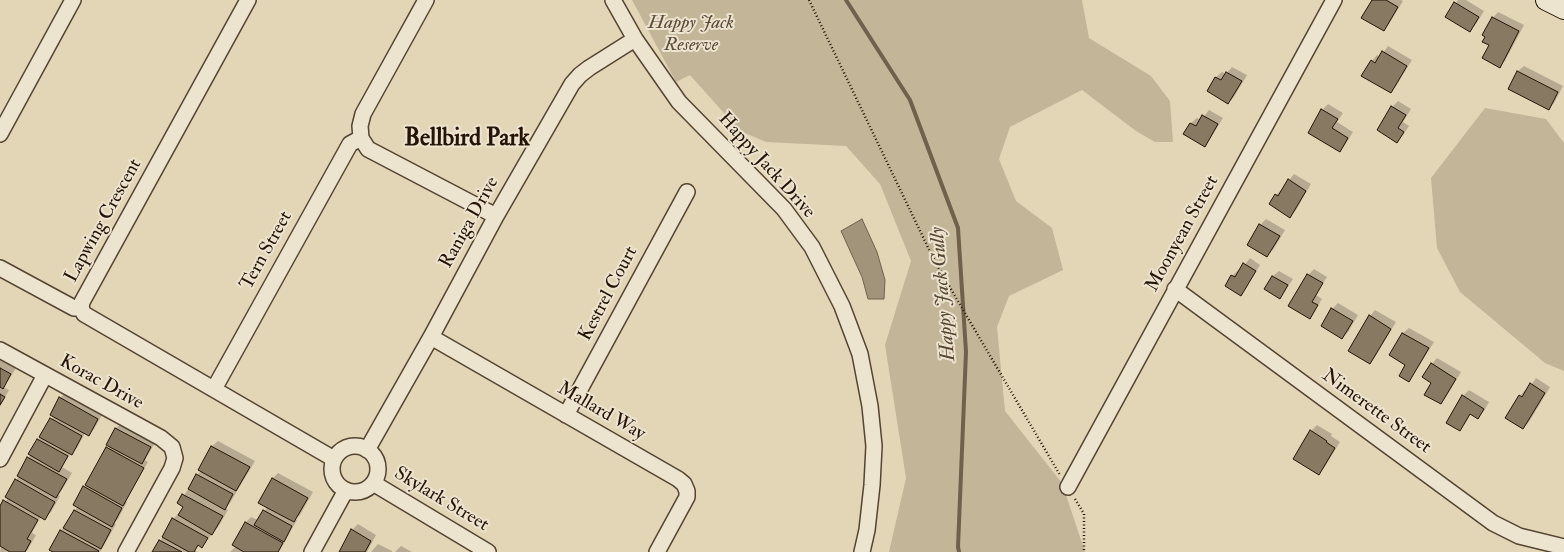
<!DOCTYPE html>
<style>
body{margin:0}
canvas{display:block;background:#e3d6b6}
</style>
<canvas width="1564" height="552"></canvas>
<script>
const g = document.querySelector('canvas').getContext('2d');
g.lineJoin = 'round';
function paint(path, color) {
  g.fillStyle = color;
  g.fill(path, 'evenodd');
}
function poly(rows) {
  const path = new Path2D();
  for (const r of rows) {
    if (r.length === 3) {
      path.moveTo(r[0] + r[2], r[1]);
      path.arc(r[0], r[1], r[2], 0, 2 * Math.PI);
      continue;
    }
    path.moveTo(r[0], r[1]);
    for (let i = 2; i < r.length; i += 2) path.lineTo(r[i], r[i + 1]);
  }
  return path;
}
function trace(path, color, width, dash) {
  g.strokeStyle = color;
  g.lineWidth = width;
  g.lineCap = dash ? 'butt' : 'round';
  g.setLineDash(dash || []);
  g.stroke(path);
}
function write(font, color, halo, rows, align = 'center') {
  g.font = font + ' "IM FELL Double Pica",serif';
  g.lineWidth = 4;
  g.setLineDash([]);
  g.textBaseline = 'middle';
  g.strokeStyle = halo;
  g.fillStyle = color;
  for (const [text, x, y, turn = 0] of rows) {
    g.save();
    g.translate(x, y);
    g.rotate((+turn || 0) * Math.PI / 180);
    g.textAlign = isNaN(turn) ? turn : align;
    if (halo) g.strokeText(text, 0, 0);
    g.fillText(text, 0, 0);
    g.restore();
  }
}
paint(poly([
 [632,0,1082,0,1089,38,1151,76,1170,101,1173,142,1155,142,1136,131,1082,90,1010,127,999,159,1016,201,1052,228,1063,270,1009,296,997,327,1005,411,1062,483,1085,552,889,552,906,478,885,345,911,261,880,184,846,146,766,142,740,131,690,75,676,82],
 [1485,108,1546,119,1564,143,1564,371,1545,363,1460,292,1437,248,1431,178]
]), '#c3b598');
const water = poly([
 [862,219,877,252,885,280,884,299,868,299,862,277,841,231,862,219]
]);
paint(water, '#a2947a');
trace(water, '#70614c', 1);
paint(poly([
 [1373,0,1401,0,1403,1,1389,24,1383,30],
 [1458,0,1466,0,1484,11,1476,24,1470,30,1447,16],
 [1498,12,1524,25,1505,61,1499,66,1490,44,1493,18],
 [1388,46,1412,60,1396,86,1390,92,1372,61,1377,55,1380,57],
 [1524,66,1563,86,1554,103,1548,109,1518,71],
 [1232,67,1247,75,1234,97,1228,103,1208,91,1216,77,1222,72,1226,74],
 [1398,101,1411,109,1403,122,1409,126,1403,135,1397,141,1392,107],
 [1328,104,1343,113,1337,122,1353,132,1345,145,1340,151,1322,110],
 [1209,110,1223,118,1210,139,1204,145,1185,134,1191,123,1197,118,1201,120],
 [1294,174,1311,184,1296,210,1290,216,1276,195,1282,189,1283,190,1289,180],
 [1266,219,1285,230,1273,250,1267,255,1249,244,1260,225],
 [1250,258,1260,265,1246,288,1240,294,1232,276,1238,270,1240,271],
 [1314,269,1327,277,1316,295,1322,299,1315,311,1309,317,1308,275],
 [1279,271,1293,279,1285,291,1279,297,1266,289,1273,276],
 [1338,303,1358,315,1348,332,1342,338,1322,326,1332,309],
 [1375,310,1396,322,1375,357,1369,362,1370,316],
 [1409,328,1434,342,1414,374,1409,380,1407,365,1390,355,1403,333],
 [1437,358,1461,372,1446,397,1440,403,1433,382,1432,364],
 [0,359,16,368,8,381,3,387,9,390,0,407],
 [1536,378,1550,387,1529,422,1523,428,1520,396,1525,390,1527,391],
 [1469,390,1489,402,1484,411,1478,417,1471,413,1465,424,1459,429,1463,396],
 [66,392,103,413,94,429,88,435,85,433,77,448,71,453,62,467,72,473,62,490,58,495,60,496,51,512,45,518,41,516,32,533,36,535,27,551,0,552,1,546,0,545,0,509,8,498,16,480,20,476,19,475,31,454,38,440,54,416,60,398],
 [122,423,156,441,145,460,148,462,126,501,127,502,118,519,114,523,116,524,100,552,51,552,61,530,66,526,75,510,78,507,84,487,110,446,107,444,116,428],
 [1317,425,1332,434,1331,436,1340,442,1324,468,1318,473,1311,431],
 [218,441,255,461,230,503,225,508,228,510,218,527,202,546,199,545,195,550,198,552,154,552,173,519,179,513,180,513,184,506,179,503,201,470,200,469,212,446],
 [278,473,313,492,300,515,295,519,297,520,279,552,230,552,236,546,246,522,251,517,258,520,268,506,273,478],
 [358,524,376,535,367,552,340,552,352,530],
 [378,544,392,551,392,552,371,552],
 [401,546,412,552,395,552]
]), '#0003');
trace(poly([
 [846,0,910,100,958,228,966,352,958,547,959,552]
]), '#70614c', 4);
const building = poly([
 [1372,0,1386,0,1398,7,1384,31,1361,18,1372,0],
 [1454,2,1479,17,1470,32,1445,17,1454,2],
 [1492,17,1519,31,1500,68,1482,58,1489,45,1482,42,1485,37,1482,35,1492,17],
 [1382,51,1407,66,1391,93,1361,76,1371,60,1375,63,1382,51],
 [1517,71,1558,92,1549,110,1508,89,1517,71],
 [1226,72,1242,81,1228,104,1207,91,1215,77,1221,80,1226,72],
 [1391,106,1406,115,1398,128,1404,132,1397,143,1377,130,1391,106],
 [1321,109,1338,119,1332,128,1348,138,1340,152,1308,133,1321,109],
 [1202,115,1218,124,1205,147,1183,134,1190,123,1196,126,1202,115],
 [1288,179,1306,191,1290,218,1269,204,1275,194,1278,196,1288,179],
 [1259,224,1280,236,1267,257,1247,245,1259,224],
 [1243,263,1256,271,1241,296,1225,286,1231,275,1235,277,1243,263],
 [1307,274,1323,283,1312,302,1318,305,1310,319,1288,306,1307,274],
 [1272,276,1288,285,1280,299,1264,289,1272,276],
 [1331,308,1353,321,1342,339,1321,326,1331,308],
 [1369,315,1391,329,1370,364,1348,351,1369,315],
 [1402,333,1429,348,1409,382,1399,376,1405,365,1389,355,1402,333],
 [1431,363,1456,379,1441,404,1424,395,1431,383,1422,377,1431,363],
 [0,368,11,374,3,389,0,387,0,368],
 [1530,383,1545,393,1523,429,1505,418,1519,395,1522,397,1530,383],
 [0,394,5,397,0,405,0,394],
 [1462,395,1484,409,1478,419,1470,414,1460,431,1446,423,1462,395],
 [59,397,98,419,89,436,50,415,59,397],
 [50,418,82,436,72,455,39,437,50,418],
 [115,428,151,447,142,464,106,445,115,428],
 [1310,430,1327,441,1326,442,1335,448,1319,475,1293,459,1310,430],
 [37,439,68,456,59,472,28,454,37,439],
 [211,446,250,467,236,491,198,470,211,446],
 [106,447,144,468,123,506,85,485,106,447],
 [27,457,67,479,56,498,17,476,27,457],
 [196,474,233,494,225,510,188,489,196,474],
 [272,478,308,498,294,522,258,503,272,478],
 [15,479,55,502,45,520,5,497,15,479],
 [83,486,122,508,112,527,73,505,83,486],
 [182,494,223,516,212,535,178,515,183,507,177,503,182,494],
 [3,500,38,520,27,539,31,541,25,552,10,552,0,546,0,506,3,500],
 [74,510,111,530,101,549,63,528,74,510],
 [263,510,292,526,284,542,254,525,263,510],
 [172,518,208,538,202,548,198,545,194,552,189,552,162,537,172,518],
 [245,522,283,543,278,552,244,552,232,545,245,522],
 [351,529,371,541,365,552,339,552,351,529],
 [60,530,99,551,98,552,53,552,49,550,60,530],
 [159,540,182,552,152,552,159,540]
]);
paint(building, '#887962');
trace(building, '#251406', 1);
const street = poly([
 [248,0,82,302,81,308,84,314,334,459],
 [426,0,363,114,360,126,361,138,368,149,496,216],
 [613,0,635,39,679,102,784,209,812,247,842,306,860,354,870,406,874,446,872,485,867,530,862,552],
 [0,134,73,0],
 [0,268,74,308,81,308],
 [1175,289,1493,523,1519,536,1564,547],
 [431,337,678,479,684,484,687,491,687,497,657,552],
 [0,350,161,438,172,447,175,458,172,468,126,552],
 [214,389,350,144,361,138],
 [566,415,687,192],
 [355,469,23],
 [367,450,431,337,496,216,572,84,580,75,589,68,635,39],
 [0,459,45,375],
 [373,483,488,552],
 [1068,487,1334,0],
 [312,552,346,490]
]);
const secondary = poly([
 [1546,0,1564,9]
]);
trace(street, '#544432', 18);
trace(secondary, '#251406', 22);
trace(poly([
 [809,0,935,262,1060,475],
 [1075,499,1084,514,1084,552]
]), '#251406', 2.5, [1, 2.5]);
trace(street, '#ede4d0', 15);
trace(secondary, '#ede4d0', 20);
write('italic 19px', '#5c4c39', '#ede4d0', [
 ["Happy Jack",691,24],
 ["Reserve",691,46]
]);
write('19px', '#251406', '#ede4d0', [
 ["Happy Jack Drive",766,166,48],
 ["Lapwing Crescent",104,221,-61],
 ["Raniga Drive",470,223,-61],
 ["Moonyean Street",1183,234,-61],
 ["Tern Street",267,251,-61],
 ["Kestrel Court",609,294,-62],
 ["Korac Drive",101,383,29],
 ["Mallard Way",601,412,30],
 ["Nimerette Street",1376,412,36],
 ["Skylark Street",441,500,31]
]);
write('italic 20px', '#574734', '#ede4d0', [
 ["Happy Jack Gully",944,294,-95]
]);
write('bold 24px', '#251406', '#ede4d0', [
 ["Bellbird Park",467,140]
]);
</script>
